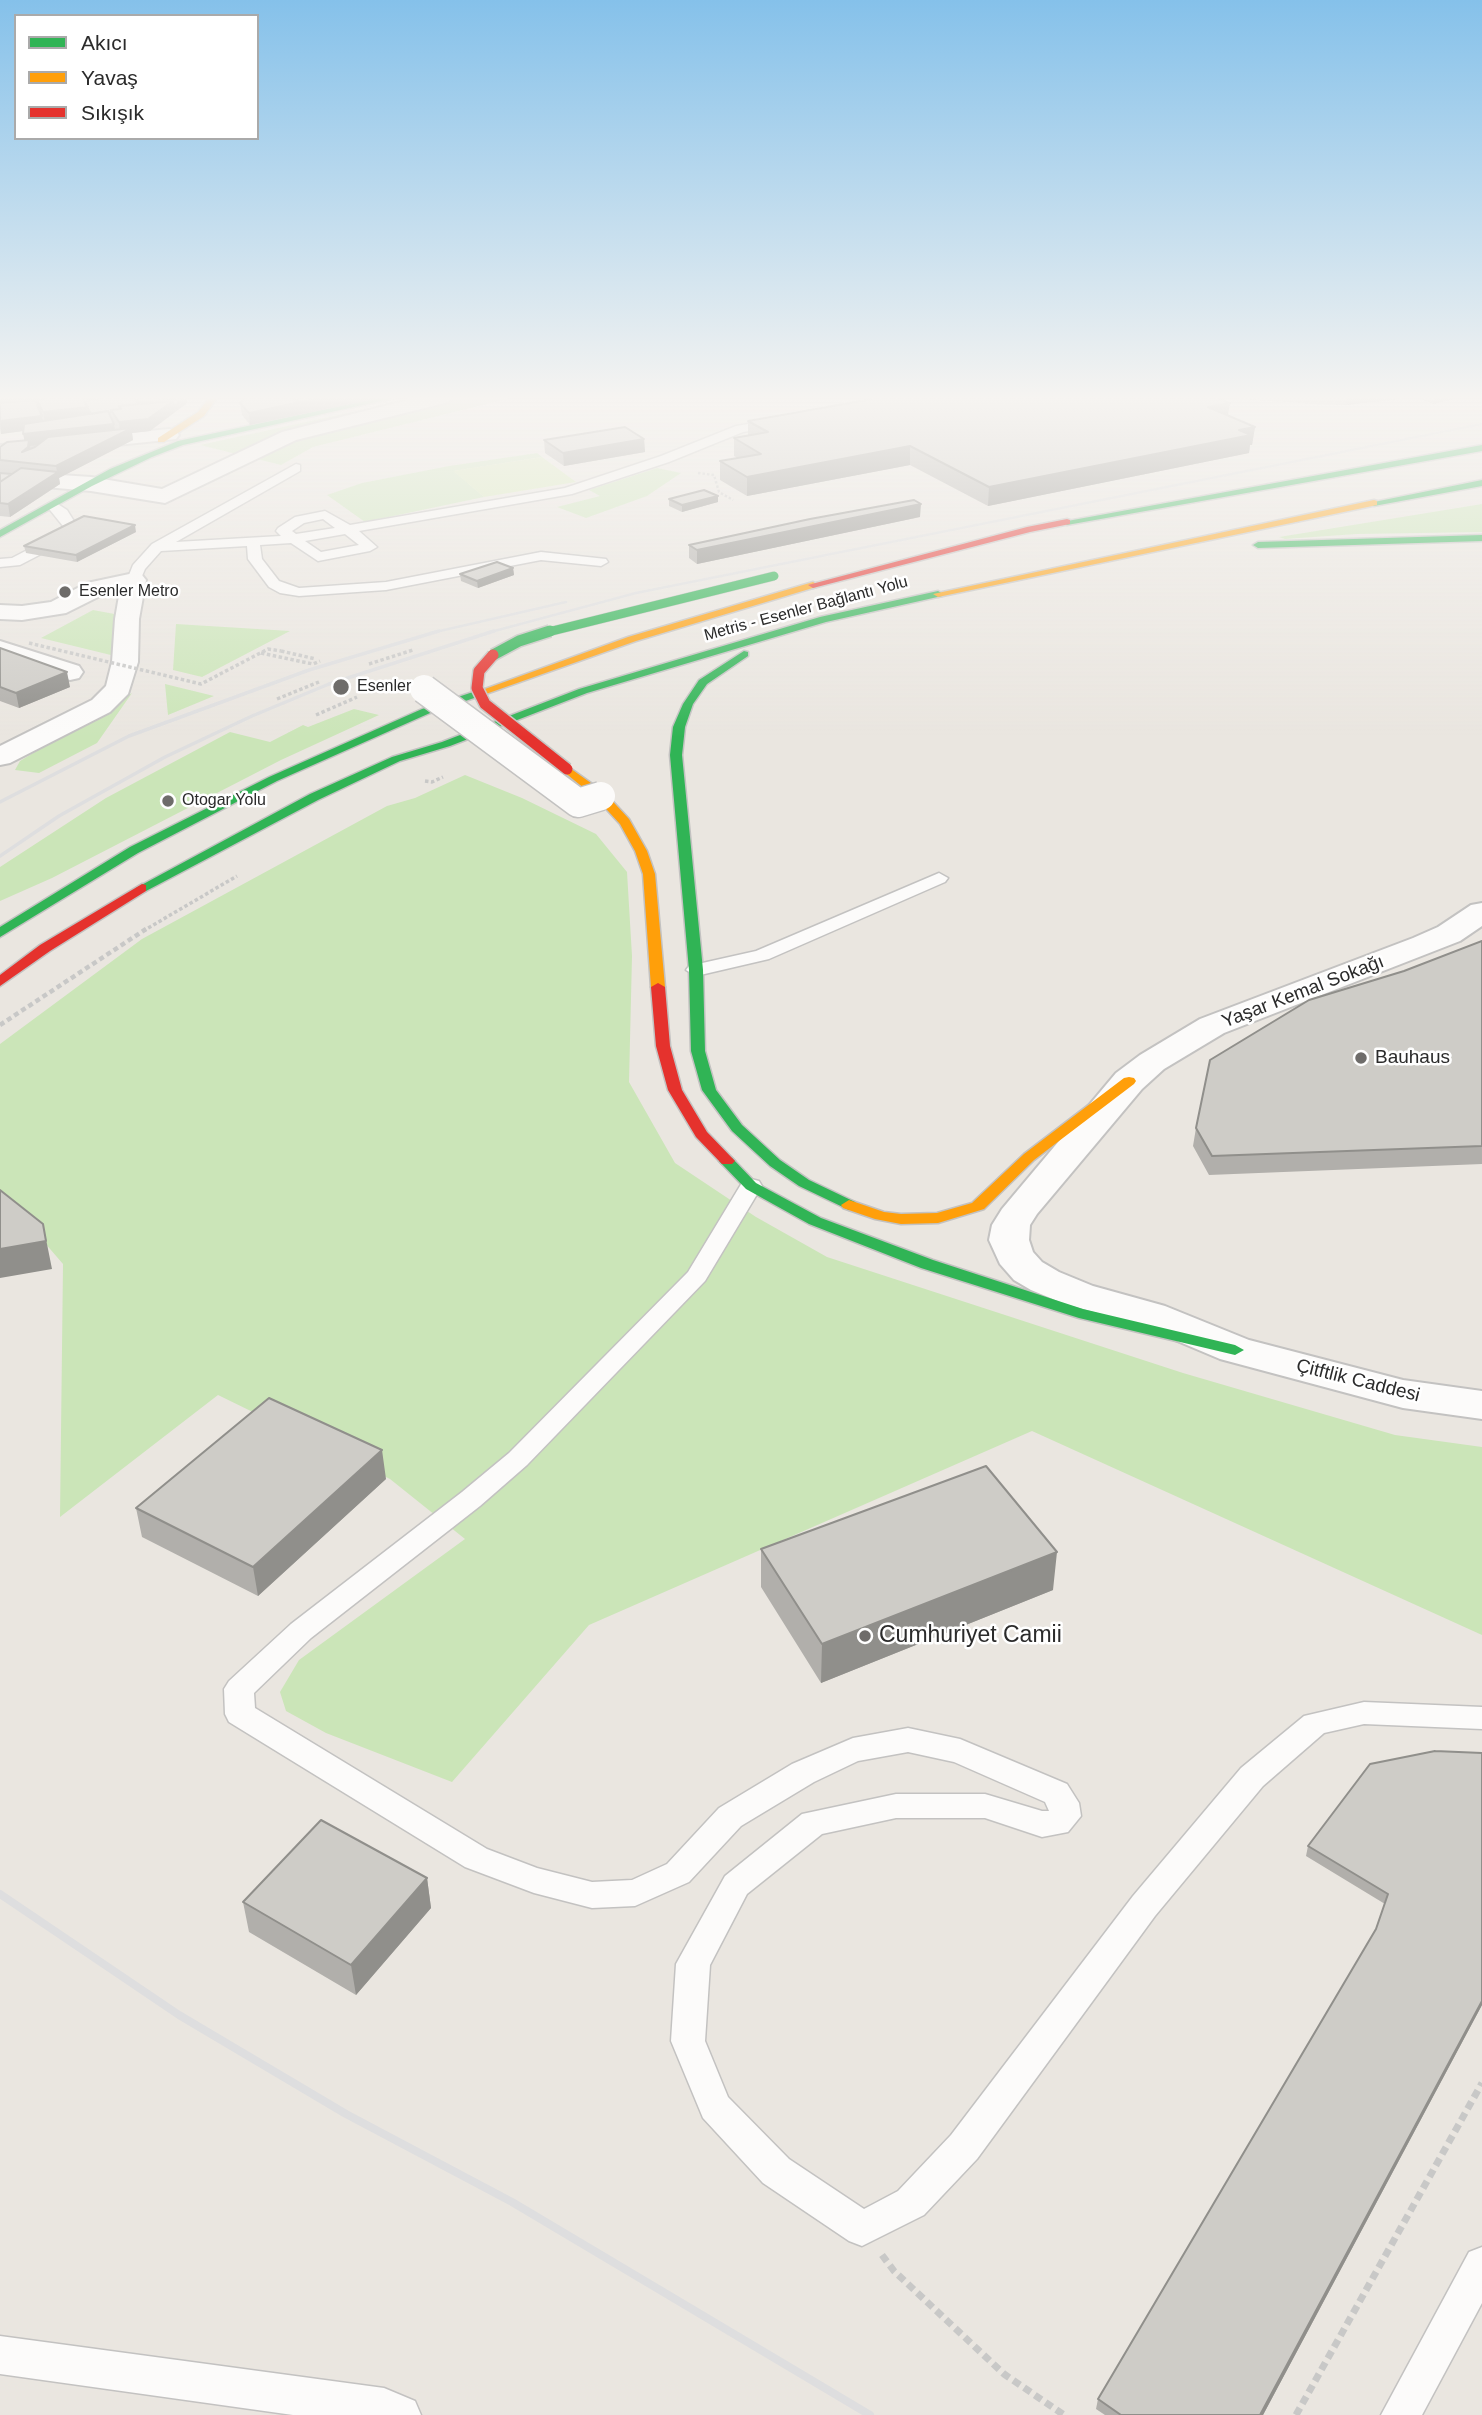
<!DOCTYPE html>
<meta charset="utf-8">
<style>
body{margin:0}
#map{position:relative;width:1482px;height:2415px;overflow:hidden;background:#eae6e0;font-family:Helvetica,sans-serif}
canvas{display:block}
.legend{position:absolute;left:14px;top:14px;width:245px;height:126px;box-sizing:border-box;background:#fff;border:2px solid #aaa;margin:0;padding:9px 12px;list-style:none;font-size:21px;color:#2b2b2b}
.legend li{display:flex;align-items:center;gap:14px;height:35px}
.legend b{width:35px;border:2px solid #aaa}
</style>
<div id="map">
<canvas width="1482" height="2415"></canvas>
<ul class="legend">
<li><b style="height:9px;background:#30b455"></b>Akıcı</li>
<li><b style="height:9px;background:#ff9f0a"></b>Yavaş</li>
<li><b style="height:9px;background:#e5322d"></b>Sıkışık</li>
</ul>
</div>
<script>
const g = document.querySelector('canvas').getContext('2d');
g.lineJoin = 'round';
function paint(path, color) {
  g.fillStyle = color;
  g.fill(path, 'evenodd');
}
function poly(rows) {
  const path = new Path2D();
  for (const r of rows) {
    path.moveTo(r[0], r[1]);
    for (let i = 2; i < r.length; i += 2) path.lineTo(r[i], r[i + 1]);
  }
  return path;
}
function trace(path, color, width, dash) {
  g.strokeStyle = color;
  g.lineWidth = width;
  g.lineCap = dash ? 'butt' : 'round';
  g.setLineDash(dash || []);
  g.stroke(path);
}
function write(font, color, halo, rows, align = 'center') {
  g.font = font + ' Helvetica,sans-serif';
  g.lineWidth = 5;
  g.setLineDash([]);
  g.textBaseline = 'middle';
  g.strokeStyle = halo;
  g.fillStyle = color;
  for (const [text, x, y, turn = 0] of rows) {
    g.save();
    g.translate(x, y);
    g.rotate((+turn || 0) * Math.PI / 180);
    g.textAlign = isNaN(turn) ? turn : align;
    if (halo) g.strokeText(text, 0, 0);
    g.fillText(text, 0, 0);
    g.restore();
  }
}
paint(poly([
 [416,398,511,398,313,447,281,465,200,445],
 [537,453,542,457,454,471,484,497,365,522,327,495,362,483,449,466],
 [657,468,681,473,647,496,586,518,557,507,600,496,589,490],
 [1482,504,1482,532,1357,534,1285,539,1279,537],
 [93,610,120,615,119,657,41,638],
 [176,624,290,631,202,677,173,670],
 [165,684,214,696,168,715],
 [132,693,97,743,39,773,15,770,20,761],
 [354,709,379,715,281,760,52,878,0,901,0,867,106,798,230,732,270,742,303,725,308,727],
 [465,775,522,798,596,834,627,872,632,956,629,1082,675,1163,756,1217,827,1257,1183,1373,1395,1435,1482,1447,1482,1635,1032,1431,589,1625,452,1782,326,1733,286,1711,280,1692,299,1660,465,1539,390,1479,218,1395,60,1517,63,1264,19,1213,0,1216,0,1044,142,939,387,806,415,798]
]), '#cbe5b8');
paint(poly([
 [542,457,576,482,484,497,453,471]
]), '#d6eab6');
const lane = poly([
 [778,419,784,423,782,426,743,432,669,462,572,494,359,531,377,547,370,551,318,561,291,543,260,545,262,559,279,581,299,588,386,582,541,552,606,559,608,562,601,566,541,560,386,590,299,596,280,593,269,587,248,559,247,546,161,551,145,569,139,583,134,584,127,580,133,565,152,544,296,464,300,465,300,471,176,542,281,536,276,531,278,528,295,517,325,511,350,525,565,488,661,456,736,426,778,419],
 [323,519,335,528,296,534,292,531,304,523,323,519],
 [345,534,359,545,321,552,305,541,345,534],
 [53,501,67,510,77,526,70,539,20,565,0,567,0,559,12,558,60,533,63,526,46,505,53,501],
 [939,873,948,878,945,882,769,959,696,976,686,970,689,966,756,951,939,873],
 [751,1179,759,1181,762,1186,705,1281,527,1465,480,1506,311,1638,254,1693,255,1708,487,1849,537,1868,592,1882,632,1880,667,1864,719,1808,792,1764,853,1738,908,1728,960,1739,1067,1784,1079,1803,1081,1816,1068,1832,1042,1837,985,1818,896,1818,822,1834,747,1894,710,1965,705,2041,728,2097,789,2159,864,2209,898,2191,951,2135,1133,1896,1241,1768,1304,1716,1364,1702,1482,1707,1482,1729,1364,1724,1324,1733,1263,1786,1155,1916,977,2159,924,2215,862,2246,849,2241,763,2183,703,2118,671,2041,676,1964,725,1876,802,1814,896,1794,985,1794,1042,1811,1049,1811,1045,1802,954,1762,908,1752,858,1761,814,1782,741,1826,689,1882,635,1906,592,1908,534,1893,465,1867,229,1722,225,1714,224,1689,229,1681,291,1624,462,1492,509,1453,688,1272,740,1186,743,1181,751,1179],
 [1482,2247,1482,2303,1422,2415,1381,2415,1469,2252,1482,2247],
 [0,2336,384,2388,415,2401,421,2415,293,2415,0,2374,0,2336]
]);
const street = poly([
 [416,398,452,398,449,402,296,440,165,503,91,491,0,483,0,471,91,477,162,489,282,432,416,398],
 [169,429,176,431,179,435,176,439,0,457,0,445,169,429],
 [134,573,142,575,146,580,139,619,138,662,128,694,110,712,10,763,0,765,0,746,92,700,106,686,112,662,115,619,120,590,104,594,66,613,22,620,0,619,0,605,22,606,51,602,87,583,134,573],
 [0,641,79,666,83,672,79,678,70,680,0,657,0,641],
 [1482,903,1482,926,1460,941,1224,1033,1164,1069,1142,1089,1037,1214,1030,1225,1029,1240,1033,1252,1042,1262,1059,1272,1093,1286,1165,1306,1249,1340,1403,1380,1482,1391,1482,1419,1403,1408,1220,1359,1137,1324,1065,1304,1031,1290,1014,1280,1000,1264,989,1240,992,1225,1002,1209,1116,1073,1140,1055,1200,1019,1413,938,1438,927,1471,905,1482,903]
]);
const fast = poly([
 [377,398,394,398,183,445,152,457,92,486,0,537,0,530,110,469,178,441,377,398],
 [1482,445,1482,451,1067,525,1062,522,1482,445],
 [1482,480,1482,486,1374,506,1369,503,1482,480],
 [1482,535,1482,541,1258,548,1253,545,1258,542,1482,535],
 [938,591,943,594,942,596,826,622,587,693,450,746,400,761,318,800,146,891,138,891,136,888,310,794,392,757,442,742,579,689,820,617,938,591],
 [744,651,748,652,748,656,707,684,693,704,685,727,682,755,703,970,705,1051,716,1090,742,1125,780,1160,809,1180,855,1202,857,1205,855,1208,849,1210,799,1186,770,1166,732,1131,702,1090,691,1051,689,970,670,755,673,727,683,704,699,680,744,651],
 [479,690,483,691,483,695,430,713,277,781,138,853,0,937,0,927,130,847,269,777,422,709,479,690],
 [727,1156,732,1158,756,1183,821,1218,933,1260,1083,1309,1235,1345,1244,1350,1235,1355,1079,1318,921,1268,809,1224,746,1189,719,1161,727,1156]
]);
const slow = poly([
 [209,398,217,398,204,416,164,442,158,442,158,438,198,412,209,398],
 [1374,500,1377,501,1377,505,938,597,933,594,1374,500],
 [813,582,818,585,816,587,636,641,483,695,474,693,628,637,813,582],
 [567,766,605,793,629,819,647,851,655,874,665,987,663,990,653,990,651,987,643,874,635,851,620,824,597,799,563,771,561,769,567,766],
 [1129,1077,1134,1078,1136,1081,1134,1084,1034,1160,984,1209,938,1223,901,1224,875,1219,843,1208,841,1205,849,1200,884,1212,901,1214,937,1213,972,1203,1024,1154,1124,1078,1129,1077]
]);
const jam = poly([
 [1067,519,1070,520,1070,524,1030,532,813,588,808,585,1027,527,1067,519],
 [142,884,146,885,146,891,50,951,0,986,0,975,40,945,142,884],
 [658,983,665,987,670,1046,682,1090,707,1132,735,1161,732,1164,722,1164,696,1137,668,1090,656,1046,651,987,658,983]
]);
trace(lane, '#c3c2c1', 3);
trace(street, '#c3c2c1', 4);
trace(fast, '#c3c2c1', 3);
trace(slow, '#c3c2c1', 3);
trace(jam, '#c3c2c1', 3);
trace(poly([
 [698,473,714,475,719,492,733,500]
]), '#c8c8c7', 2.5, [2.5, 2]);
trace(poly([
 [281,651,316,659],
 [261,653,313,664,320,661],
 [369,664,413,650],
 [277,699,319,682],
 [316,715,357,697],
 [425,781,432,782,443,777],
 [143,931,237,876]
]), '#c8c8c7', 3.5, [3.5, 2.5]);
trace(poly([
 [0,1025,146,929]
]), '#c8c8c7', 4.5, [5, 3.5]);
trace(poly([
 [882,2255,894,2271,1004,2374,1064,2415],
 [1296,2415,1482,2083]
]), '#c8c8c7', 7, [8, 5]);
paint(lane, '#fcfbfa');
paint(street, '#fcfbfa');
paint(fast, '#30b455');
paint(slow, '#ff9f0a');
paint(jam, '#e5322d');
trace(poly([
 [431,633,566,602],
 [487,633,636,593,1482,424]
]), '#dededf', 2.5);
trace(poly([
 [0,802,129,736,309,670,439,631],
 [0,856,59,816,165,757,252,716,329,684,494,631]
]), '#dededf', 3.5);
trace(poly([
 [0,1894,179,2015,346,2114,512,2202,870,2415]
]), '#dededf', 8);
const streetBridge = poly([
 [424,689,578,803,601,796]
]);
const fastBridgeFar1 = poly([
 [544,633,774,576]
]);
const fastBridge = poly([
 [493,655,519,641,550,631]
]);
const jamBridge = poly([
 [493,655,479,671,477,688,485,704,567,769]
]);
trace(streetBridge, '#c3c2c1', 31, []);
trace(fastBridgeFar1, '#c5c4c1', 10, []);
trace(fastBridge, '#c5c4c1', 14, []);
trace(jamBridge, '#c5c4c1', 14, []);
trace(poly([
 [29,643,201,684,268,649,281,651]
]), '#c8c8c7', 3.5, [3.5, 2.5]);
trace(streetBridge, '#fcfbfa', 28);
trace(fastBridgeFar1, '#30b455', 9);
trace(fastBridge, '#30b455', 11);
trace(jamBridge, '#e5322d', 11);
paint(poly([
 [0,398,16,398,17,402,19,402,18,398,34,398,38,406,37,400,38,398,83,398,84,401,103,398,186,398,187,403,150,431,132,433,133,440,59,478,60,484,10,517,0,516,0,447,24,441,24,431,1,434,0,428],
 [245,398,379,398,250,425,242,415,240,403],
 [1228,398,1407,398,1346,405,1314,404],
 [1419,398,1458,398,1433,404],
 [1228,415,1255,427,1252,445,1250,445,1249,453,988,506,910,465,747,496,720,480,720,461,737,458,734,456,734,438,748,436,748,421],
 [644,439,645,452,564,466,545,453,544,440],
 [669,499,718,502,682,512,669,506],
 [920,517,697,564,689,558,689,545],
 [136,532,77,562,26,553,24,546],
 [513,568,514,575,478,588,461,581,460,574],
 [0,648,70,687,19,708,0,701],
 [1482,941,1482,1164,1209,1175,1193,1146,1196,1128,1404,971],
 [386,1479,258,1596,142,1537,136,1508],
 [761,1549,1053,1590,821,1683,761,1587],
 [1482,1753,1482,2005,1263,2415,1105,2415,1096,2409,1098,2399,1376,1929,1385,1904,1306,1856,1308,1846],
 [427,1878,431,1908,356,1995,249,1932,243,1902]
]), '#b1afab');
paint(poly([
 [16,398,17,404,0,406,0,399],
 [19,398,34,398,35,401,19,403],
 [186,398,187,403,150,431,132,433,133,440,59,478,60,484,10,517,8,504,57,472,56,466,120,434,119,422,173,401],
 [319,398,379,398,250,425,249,413],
 [1347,398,1407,398,1346,405],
 [1434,398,1458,398,1433,404],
 [1230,403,1227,421,1208,407],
 [88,407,90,419,45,424,43,412],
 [42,416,44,428,1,434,0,421],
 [114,424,116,436,30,446,32,453,22,452,26,447,23,434],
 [1255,427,1252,445,1250,445,1249,453,988,506,989,487],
 [644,439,645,452,564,466,563,453],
 [910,446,910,465,747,496,747,477],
 [718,496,718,502,682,512,682,505],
 [921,504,920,517,697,564,697,550],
 [135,525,136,532,77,562,76,555],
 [513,568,514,575,478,588,477,581],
 [67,672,70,687,19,708,16,693],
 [43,1224,52,1269,0,1278,0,1249],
 [382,1450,386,1479,258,1596,253,1567],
 [1057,1552,1053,1590,821,1683,822,1644],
 [427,1878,431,1908,356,1995,351,1965],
 [1482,2001,1482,2005,1263,2415,1260,2415]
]), '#908f8b');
const building = poly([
 [47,398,83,398,88,407,43,412,37,400,47,398],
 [103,398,135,398,138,404,119,406,120,409,111,410,111,412,109,413,108,411,91,414,84,401,103,398],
 [137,398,174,399,185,398,174,406,173,401,153,403,152,401,139,402,137,398],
 [245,398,291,398,298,402,299,401,294,398,319,398,249,413,240,403,245,398],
 [878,398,1218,398,1230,403,1208,407,1255,427,1239,430,1251,435,989,487,910,446,747,477,720,461,761,454,734,438,768,432,748,421,878,398],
 [35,400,42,416,0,421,0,403,35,400],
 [173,401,148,419,119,422,111,410,121,409,119,406,173,401],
 [108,411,114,424,23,434,24,424,108,411],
 [625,427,644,439,563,453,544,440,625,427],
 [132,428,56,466,0,460,0,447,7,442,29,440,28,447,22,452,35,447,48,437,132,428],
 [21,468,58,472,8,504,0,503,0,482,21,468],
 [0,473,12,474,0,482,0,473],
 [704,490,718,496,682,505,669,499,704,490],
 [914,500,921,504,697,550,689,545,810,519,914,500],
 [84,516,135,525,76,555,24,546,84,516],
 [497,562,513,568,477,581,460,574,497,562],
 [0,648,67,672,16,693,0,687,0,648],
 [1482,941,1482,1146,1212,1156,1196,1128,1210,1060,1309,1000,1404,971,1482,941],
 [0,1190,43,1224,46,1241,0,1249,0,1190],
 [269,1398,382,1450,253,1567,136,1508,269,1398],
 [986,1466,1057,1552,822,1644,761,1549,986,1466],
 [1435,1751,1482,1753,1482,2001,1260,2415,1121,2415,1098,2399,1376,1929,1388,1894,1308,1846,1370,1764,1435,1751],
 [321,1820,427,1878,351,1965,243,1902,321,1820]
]);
paint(building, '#ceccc7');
trace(building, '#908f8b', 2);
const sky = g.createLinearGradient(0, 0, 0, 737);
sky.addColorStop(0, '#85c1ea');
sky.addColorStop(0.54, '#f6f4f1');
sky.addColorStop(1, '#f6f4f100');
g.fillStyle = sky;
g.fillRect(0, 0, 1482, 737);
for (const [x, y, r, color] of [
 [65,592,7,"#6e6c6a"],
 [341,687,9,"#6e6c6a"],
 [168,801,7,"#6e6c6a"],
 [1361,1058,7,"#6e6c6a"],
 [865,1636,7,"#6e6c6a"]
]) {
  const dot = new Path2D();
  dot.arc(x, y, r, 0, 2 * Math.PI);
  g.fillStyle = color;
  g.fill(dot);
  trace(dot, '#fff', 2.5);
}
write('16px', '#2b2b2b', '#fff', [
 ["Esenler Metro",79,592],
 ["Esenler",357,687],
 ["Otogar Yolu",182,801]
], 'left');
write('16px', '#2b2b2b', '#fff', [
 ["Metris - Esenler Bağlantı Yolu",806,609,-15]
]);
write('19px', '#2b2b2b', '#fff', [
 ["Yaşar Kemal Sokağı",1303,992,-21],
 ["Çitftlik Caddesi",1358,1381,14]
]);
write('19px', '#2b2b2b', '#fff', [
 ["Bauhaus",1375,1058]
], 'left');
write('23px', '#2b2b2b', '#fff', [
 ["Cumhuriyet Camii",879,1636]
], 'left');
</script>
